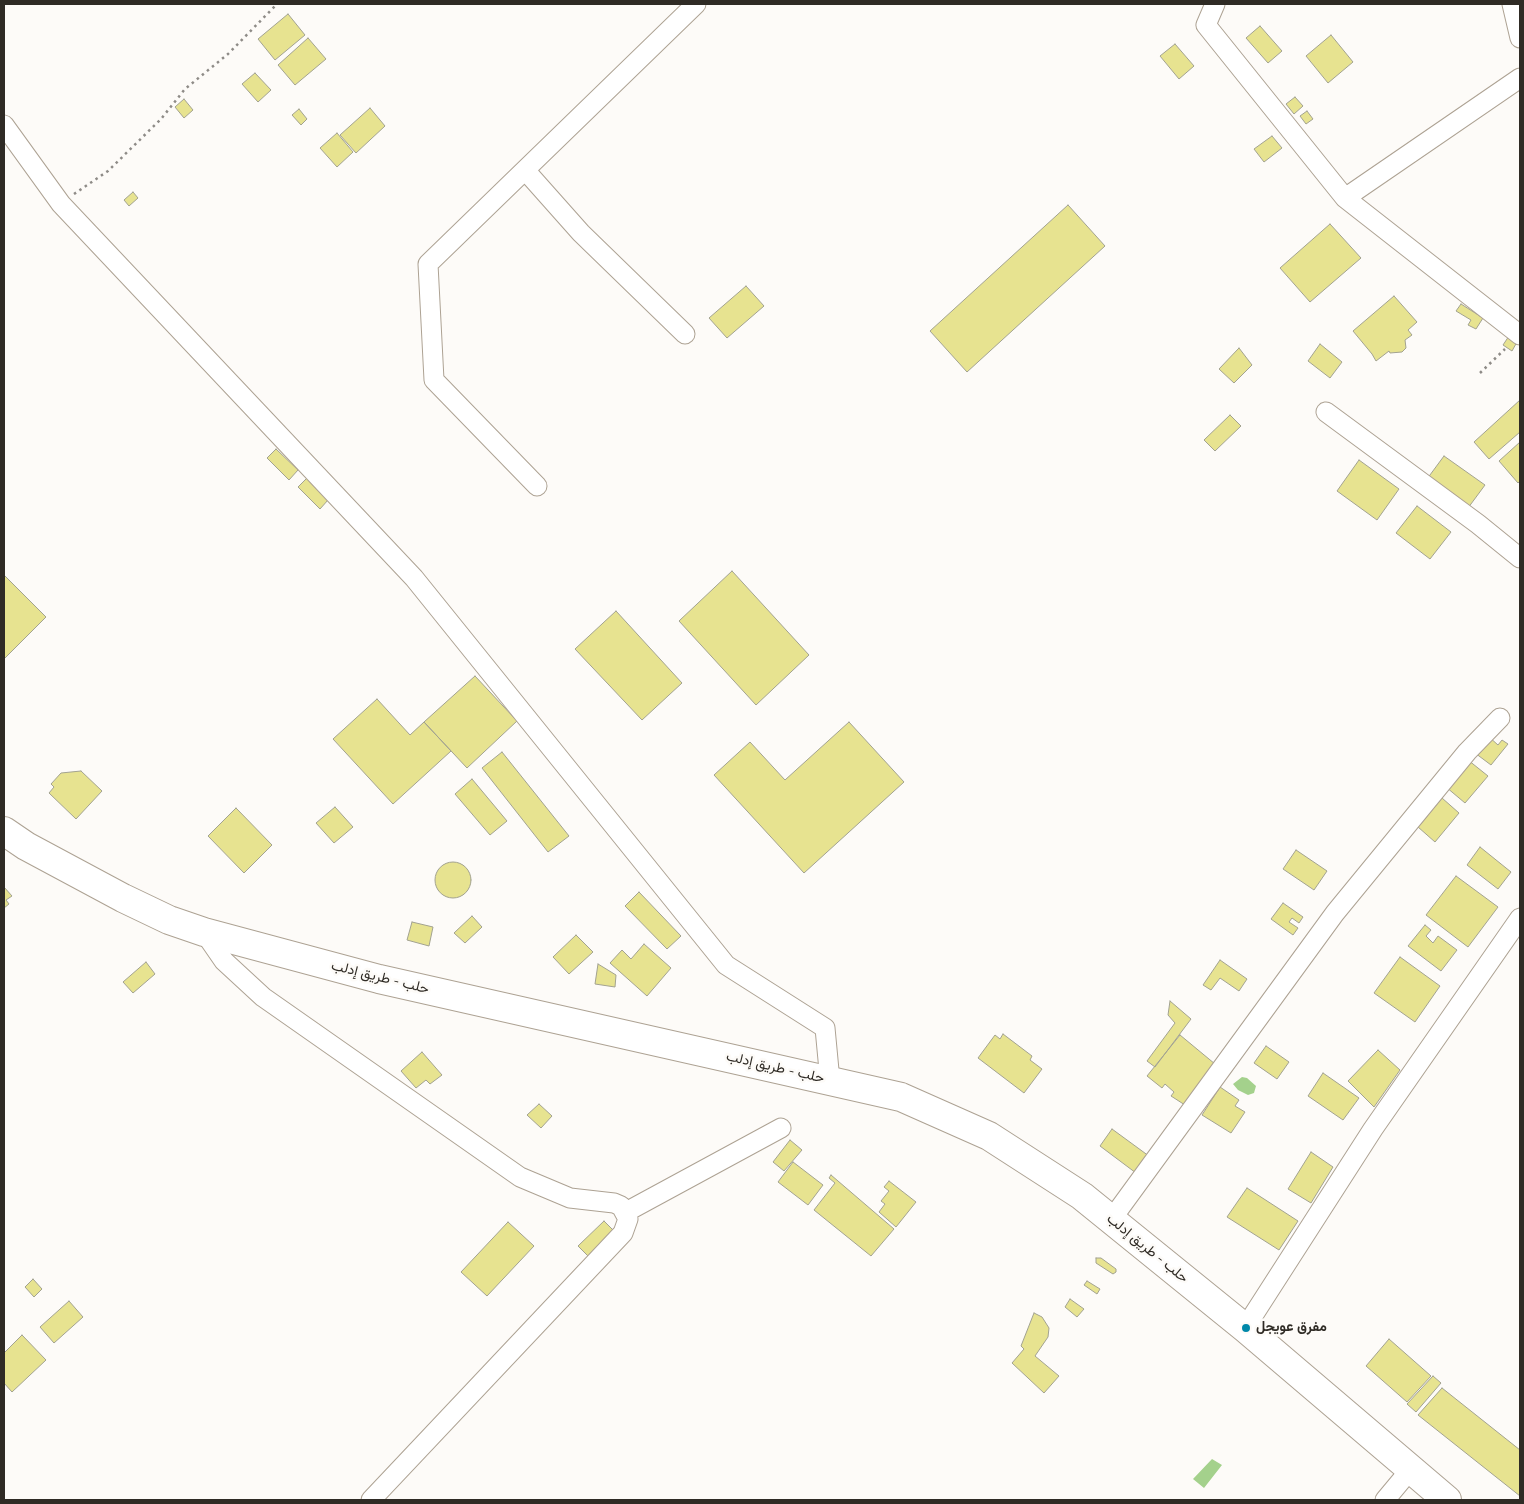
<!DOCTYPE html>
<meta charset="utf-8">
<style>
body{margin:0}
#map{position:relative;width:1524px;height:1504px;overflow:hidden;background:#fdfbf8;font-family:"Nunito Sans",sans-serif}
canvas{display:block}
.frame{position:absolute;inset:0;border:5px solid #2f2b25;pointer-events:none}
</style>
<div id="map">
<canvas width="1524" height="1504"></canvas>
<div class="frame"></div>
</div>
<script>
const g = document.querySelector('canvas').getContext('2d');
g.lineJoin = 'round';
function paint(path, color) {
  g.fillStyle = color;
  g.fill(path, 'evenodd');
}
function poly(rows) {
  const path = new Path2D();
  for (const r of rows) {
    if (r.length === 3) {
      path.moveTo(r[0] + r[2], r[1]);
      path.arc(r[0], r[1], r[2], 0, 2 * Math.PI);
      continue;
    }
    path.moveTo(r[0], r[1]);
    for (let i = 2; i < r.length; i += 2) path.lineTo(r[i], r[i + 1]);
  }
  return path;
}
function trace(path, color, width, dash) {
  g.strokeStyle = color;
  g.lineWidth = width;
  g.lineCap = dash ? 'butt' : 'round';
  g.setLineDash(dash || []);
  g.stroke(path);
}
function write(font, color, halo, rows, align = 'center') {
  g.font = font + ' "Nunito Sans",Vazirmatn,sans-serif';
  g.lineWidth = 5;
  g.setLineDash([]);
  g.textBaseline = 'middle';
  g.strokeStyle = halo;
  g.fillStyle = color;
  for (const [text, x, y, turn = 0] of rows) {
    g.save();
    g.translate(x, y);
    g.rotate((+turn || 0) * Math.PI / 180);
    g.textAlign = isNaN(turn) ? turn : align;
    if (halo) g.strokeText(text, 0, 0);
    g.fillText(text, 0, 0);
    g.restore();
  }
}
paint(poly([
 [1242,1077,1247,1078,1256,1086,1254,1093,1248,1095,1238,1090,1233,1084],
 [1212,1459,1222,1465,1204,1488,1193,1479]
]), '#a4d18c');
const building = poly([
 [288,14,305,35,275,60,258,39,288,14],
 [1260,26,1282,51,1268,63,1246,38,1260,26],
 [1331,35,1353,62,1328,83,1306,56,1331,35],
 [308,38,326,59,295,85,278,65,308,38],
 [1175,44,1194,66,1179,79,1160,56,1175,44],
 [255,73,271,90,258,102,242,84,255,73],
 [1295,97,1303,106,1294,114,1286,104,1295,97],
 [184,99,193,110,184,118,175,107,184,99],
 [370,108,385,126,356,153,340,135,370,108],
 [299,109,307,119,301,125,292,115,299,109],
 [1307,111,1313,119,1306,124,1300,116,1307,111],
 [337,133,353,152,337,167,320,148,337,133],
 [1272,136,1282,148,1264,162,1254,149,1272,136],
 [133,192,138,198,129,206,124,200,133,192],
 [1068,205,1105,246,967,372,930,331,1068,205],
 [1330,224,1361,258,1310,302,1280,268,1330,224],
 [746,286,764,306,727,338,709,318,746,286],
 [1394,296,1417,322,1408,330,1412,335,1405,340,1406,348,1402,352,1390,353,1389,351,1376,361,1372,354,1353,331,1394,296],
 [1461,304,1483,318,1476,329,1468,325,1471,320,1456,311,1461,304],
 [1509,336,1517,342,1512,351,1503,345,1509,336],
 [1320,344,1342,362,1330,378,1308,361,1320,344],
 [1239,348,1252,365,1234,383,1219,369,1239,348],
 [1520,400,1520,432,1489,459,1474,442,1520,400],
 [1230,415,1241,426,1215,451,1204,440,1230,415],
 [1520,442,1520,481,1518,483,1499,461,1520,442],
 [276,449,298,470,289,480,267,458,276,449],
 [1444,456,1485,485,1468,508,1427,479,1444,456],
 [1359,460,1399,489,1377,520,1337,491,1359,460],
 [307,478,328,500,320,509,298,487,307,478],
 [1417,506,1451,532,1430,559,1396,533,1417,506],
 [732,571,809,655,756,705,679,621,732,571],
 [4,575,46,617,4,659,4,575],
 [616,611,682,683,642,720,575,649,616,611],
 [475,676,517,721,467,768,424,722,475,676],
 [377,699,410,735,424,722,451,751,393,804,333,739,377,699],
 [849,722,904,782,804,873,714,775,750,742,785,780,849,722],
 [1488,736,1498,745,1502,740,1508,744,1491,765,1475,753,1488,736],
 [502,752,569,836,548,852,482,768,502,752],
 [1468,760,1488,776,1465,803,1446,787,1468,760],
 [81,771,102,791,76,819,49,793,54,787,51,784,61,773,81,771],
 [472,779,507,821,490,835,455,794,472,779],
 [1442,798,1459,813,1435,842,1418,827,1442,798],
 [335,807,353,827,334,843,316,823,335,807],
 [236,808,272,845,244,873,208,836,236,808],
 [1480,847,1511,872,1498,889,1467,865,1480,847],
 [1296,850,1327,871,1314,890,1283,869,1296,850],
 [453,880,18],
 [1456,876,1498,907,1468,947,1426,915,1456,876],
 [4,887,12,896,6,900,9,904,4,908,4,887],
 [639,892,681,936,667,949,625,906,639,892],
 [1283,903,1303,917,1299,923,1292,918,1289,922,1298,928,1293,935,1271,919,1283,903],
 [472,916,482,927,465,943,454,933,472,916],
 [412,922,433,927,429,946,407,940,412,922],
 [1425,925,1431,930,1426,936,1433,943,1438,936,1457,950,1441,971,1408,946,1425,925],
 [576,935,593,952,569,974,553,957,576,935],
 [644,944,671,968,647,996,610,963,622,950,631,959,644,944],
 [1400,957,1440,986,1415,1022,1374,993,1400,957],
 [1220,960,1247,979,1239,991,1220,978,1211,990,1203,985,1220,960],
 [146,962,155,974,133,993,123,982,146,962],
 [598,964,616,975,615,987,595,984,598,964],
 [1170,1001,1191,1019,1155,1067,1147,1061,1175,1023,1168,1015,1170,1001],
 [1003,1034,1032,1056,1030,1060,1042,1069,1024,1093,978,1058,995,1035,1000,1039,1003,1034],
 [1180,1035,1215,1064,1185,1105,1171,1096,1174,1092,1165,1084,1162,1088,1147,1076,1180,1035],
 [1266,1046,1289,1062,1277,1079,1254,1063,1266,1046],
 [1378,1050,1400,1070,1374,1107,1348,1081,1378,1050],
 [422,1052,442,1075,430,1084,426,1080,416,1088,401,1071,422,1052],
 [1323,1073,1359,1098,1343,1120,1308,1096,1323,1073],
 [1220,1087,1239,1100,1235,1106,1245,1112,1231,1133,1202,1115,1220,1087],
 [539,1104,552,1116,541,1128,527,1115,539,1104],
 [1112,1129,1153,1159,1140,1176,1100,1146,1112,1129],
 [790,1140,802,1150,784,1171,773,1162,790,1140],
 [1311,1152,1333,1167,1311,1203,1288,1189,1311,1152],
 [793,1162,823,1185,808,1205,778,1182,793,1162],
 [831,1175,894,1229,871,1256,814,1210,835,1183,829,1178,831,1175],
 [889,1181,916,1202,896,1227,879,1212,885,1204,881,1201,889,1191,884,1187,889,1181],
 [1247,1188,1298,1221,1279,1250,1227,1217,1247,1188],
 [604,1221,615,1232,589,1257,578,1246,604,1221],
 [508,1222,534,1246,487,1296,461,1272,508,1222],
 [1096,1258,1101,1258,1116,1269,1116,1272,1113,1274,1096,1263,1096,1258],
 [33,1279,42,1289,34,1297,25,1287,33,1279],
 [1087,1281,1100,1289,1097,1294,1084,1285,1087,1281],
 [1070,1299,1084,1309,1077,1317,1065,1307,1070,1299],
 [69,1301,83,1317,54,1343,40,1327,69,1301],
 [1034,1313,1042,1317,1049,1328,1048,1337,1035,1356,1059,1376,1044,1393,1012,1363,1024,1349,1021,1346,1034,1313],
 [22,1335,46,1360,12,1392,4,1383,4,1353,22,1335],
 [1389,1339,1431,1376,1407,1402,1366,1366,1389,1339],
 [1433,1376,1441,1383,1416,1412,1407,1404,1433,1376],
 [1442,1388,1520,1450,1520,1496,1418,1415,1442,1388]
]);
paint(building, '#e7e390');
trace(building, '#a2a290', 1);
const minor = poly([
 [1215,4,1206,25,1345,198,1520,335],
 [1512,4,1520,38],
 [4,125,61,204,414,578,726,965,825,1028,830,1081],
 [525,170,581,233,685,334],
 [1345,198,1520,78],
 [1326,412,1478,524,1520,558],
 [537,486,434,380,428,264,696,4],
 [204,932,224,961,263,997,520,1177,570,1198,614,1203,621,1206,628,1219,623,1233,371,1500],
 [626,1212,781,1128],
 [1111,1220,1335,913,1467,752,1500,718],
 [1245,1328,1373,1129,1520,918],
 [1385,1500,1410,1470]
]);
const highway = poly([
 [4,831,26,846,123,898,169,920,204,932,379,979,901,1097,989,1136,1082,1196,1245,1328,1447,1500]
]);
trace(minor, '#ada293', 21);
trace(highway, '#ada293', 30);
trace(poly([
 [74,194,108,171,161,119,185,89,228,54,277,4],
 [1480,373,1505,349]
]), '#8e8b87', 2.5, [2.5, 4]);
trace(minor, '#fff', 19);
trace(highway, '#fff', 28);
for (const [x, y, r, color] of [
 [1246,1328,5,"#0088a9"]
]) {
  const dot = new Path2D();
  dot.arc(x, y, r, 0, 2 * Math.PI);
  g.fillStyle = color;
  g.fill(dot);
  trace(dot, '#fdfbf8', 2);
}
write('14px', '#2f2b25', '#fdfbf8', [
 ["حلب - طريق إدلب",380,978,14],
 ["حلب - طريق إدلب",775,1068,13],
 ["حلب - طريق إدلب",1147,1249,39]
]);
write('bold 14px', '#2f2b25', '#fdfbf8', [
 ["مفرق عويجل",1256,1328]
], 'left');
</script>
